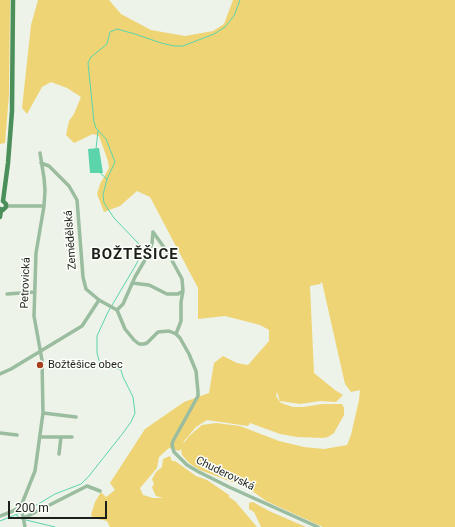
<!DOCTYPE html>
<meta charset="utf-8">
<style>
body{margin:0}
#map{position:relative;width:455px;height:527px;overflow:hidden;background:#edf3e8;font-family:Roboto,sans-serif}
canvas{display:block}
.scale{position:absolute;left:8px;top:501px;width:99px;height:18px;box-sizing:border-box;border:2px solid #1d1f1b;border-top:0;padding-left:5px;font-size:12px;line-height:14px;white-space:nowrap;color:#1d1f1b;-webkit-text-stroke:3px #fcfffa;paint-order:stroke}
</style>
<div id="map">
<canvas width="455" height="527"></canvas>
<div class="scale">200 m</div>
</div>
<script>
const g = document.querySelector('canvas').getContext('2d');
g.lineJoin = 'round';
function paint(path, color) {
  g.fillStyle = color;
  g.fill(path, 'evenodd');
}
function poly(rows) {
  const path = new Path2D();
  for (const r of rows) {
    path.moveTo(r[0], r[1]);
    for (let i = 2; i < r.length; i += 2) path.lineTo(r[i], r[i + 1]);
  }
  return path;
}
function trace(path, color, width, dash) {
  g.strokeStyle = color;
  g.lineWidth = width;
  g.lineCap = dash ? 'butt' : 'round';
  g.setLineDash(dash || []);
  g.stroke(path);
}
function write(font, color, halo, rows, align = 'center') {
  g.font = font + ' Roboto,sans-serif';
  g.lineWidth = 3;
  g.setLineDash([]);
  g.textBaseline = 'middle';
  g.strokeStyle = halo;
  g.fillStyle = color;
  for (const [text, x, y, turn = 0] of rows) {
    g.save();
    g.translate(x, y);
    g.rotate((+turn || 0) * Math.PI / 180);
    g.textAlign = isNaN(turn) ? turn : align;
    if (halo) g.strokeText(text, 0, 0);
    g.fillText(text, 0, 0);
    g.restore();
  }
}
paint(poly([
 [0,0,10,0,10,8,9,95,5,143,0,144],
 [38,0,109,0,121,14,151,30,185,36,213,31,224,24,233,0,455,0,455,527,323,527,266,501,248,488,200,470,189,463,182,455,181,449,179,451,169,448,159,457,157,468,140,488,143,495,153,498,163,498,156,496,154,492,152,487,154,484,152,479,156,472,162,467,163,459,170,456,172,461,175,461,196,476,207,480,229,495,229,497,235,501,257,527,110,527,107,521,93,518,91,515,95,502,101,492,106,497,115,490,110,483,145,429,184,402,209,393,214,363,223,356,237,363,248,365,269,341,269,330,260,325,225,316,198,319,198,288,150,197,137,191,120,206,104,212,97,194,100,184,109,168,108,161,99,136,93,134,74,143,66,135,69,121,74,114,81,97,67,88,51,82,42,87,27,114,22,108,31,25],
 [322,282,345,384,351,392,360,390,359,400,351,435,347,445,324,449,304,447,279,441,240,426,216,423,202,425,189,436,183,444,184,441,196,427,207,420,248,426,250,423,280,434,297,437,323,438,328,437,334,433,344,415,344,408,342,404,322,404,303,407,293,407,281,403,276,396,277,392,280,401,300,404,320,401,336,402,343,395,335,390,314,373,310,286,320,284],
 [253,502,269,511,306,527,261,527,254,512,249,509,249,503]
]), '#efd476');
paint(poly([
 [99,148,103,173,90,173,88,149]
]), '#5bd4ab');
trace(poly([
 [96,149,98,131],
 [99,172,107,179],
 [25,511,35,506,55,494,81,484,89,476,123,433,131,422,135,413,133,397,123,377,121,370,116,368,106,368,100,364,97,353,97,336,108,312,137,263,142,251,142,248,138,243,114,218,104,203,103,195,107,179,115,162,106,139,96,128,94,122,88,63,91,57,107,44,110,32,117,29,135,34,161,43,174,46,183,46,214,34,225,27,234,16,240,0],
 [16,515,23,520],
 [26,520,55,527],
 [0,521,20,513]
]), '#5bd4ab', 1);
trace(poly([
 [41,163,49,166,69,186,77,200,83,277,86,289,99,300,117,310,125,329,134,340,139,344,144,344,147,343,158,332,169,331,176,334,180,338,189,354,196,371,198,392,198,396,173,441,172,445,174,452,187,465,199,472,229,487,318,527],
 [6,206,44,206],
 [132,283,149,285,167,294,178,294,183,291,182,279,168,253,153,232],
 [7,294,35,292],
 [117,310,123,304,135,277,149,253,152,243,153,233],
 [176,334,181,321,181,302,183,291],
 [0,374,11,369,82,326,99,300],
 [43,413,76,417],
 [0,433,17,435],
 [40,437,72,437],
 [59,454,61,437],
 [21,506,25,527],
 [0,516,13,511,21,506,35,471,43,413,42,360,34,316,36,253,44,206,45,190,44,178,40,153],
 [24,518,87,486,100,491]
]), '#9abc9f', 3.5);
trace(poly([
 [3,201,8,163,12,111,13,0],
 [0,209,3,210,6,207,6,204,3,201],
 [0,217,1,210]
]), '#4b8f5a', 4.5);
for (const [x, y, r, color] of [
 [40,365,4,"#a7401e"]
]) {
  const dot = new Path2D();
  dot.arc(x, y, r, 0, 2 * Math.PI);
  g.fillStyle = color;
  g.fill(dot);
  trace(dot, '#fcfffa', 1.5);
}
write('11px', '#1d1f1b', '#fcfffa', [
 ["Zemědělská",71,240,-94],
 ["Petrovická",26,283,-88],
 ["Chuderovská",225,474,26]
]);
write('11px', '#1d1f1b', '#fcfffa', [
 ["Božtěšice obec",48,365]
], 'left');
g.letterSpacing = '1px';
write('bold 15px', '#1d1f1b', '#fcfffa', [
 ["BOŽTĚŠICE",135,255]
]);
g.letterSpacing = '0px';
</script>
